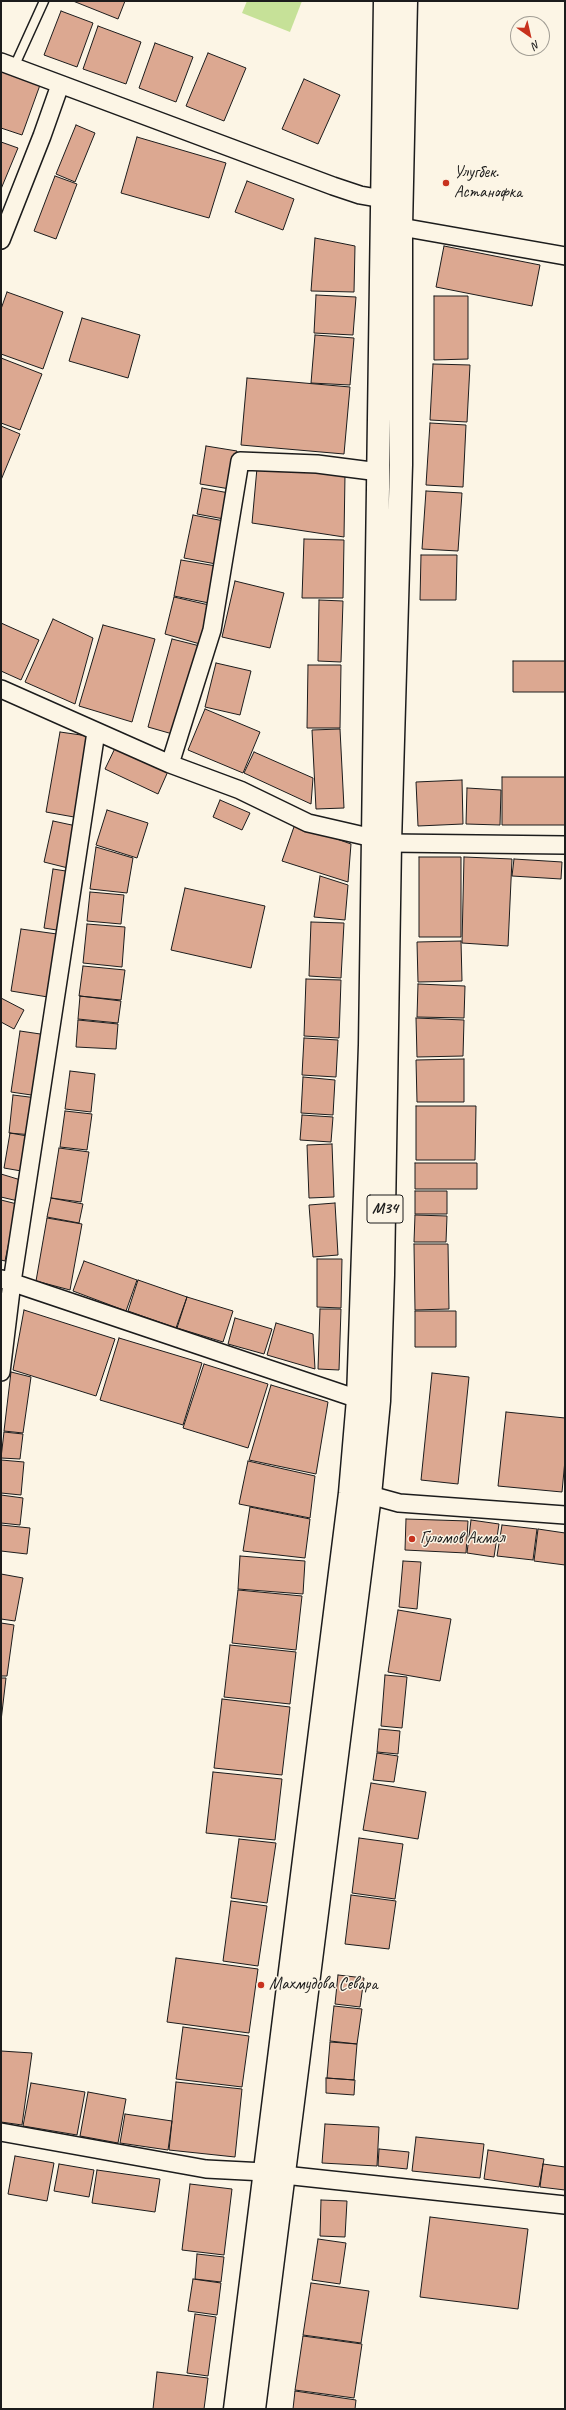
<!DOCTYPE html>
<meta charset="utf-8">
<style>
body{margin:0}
#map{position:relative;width:566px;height:2410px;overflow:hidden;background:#fcf5e5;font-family:Caveat,sans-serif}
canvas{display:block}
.frame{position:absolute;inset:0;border:2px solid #1c1c1c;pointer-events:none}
.north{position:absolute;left:510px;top:16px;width:40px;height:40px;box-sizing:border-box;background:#fcf5e5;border:1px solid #a29e95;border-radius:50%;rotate:146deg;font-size:11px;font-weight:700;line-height:16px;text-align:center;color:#1c1c1c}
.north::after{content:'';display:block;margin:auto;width:14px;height:18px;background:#c8321e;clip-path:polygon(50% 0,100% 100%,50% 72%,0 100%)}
</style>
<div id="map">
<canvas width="566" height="2410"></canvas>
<div class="frame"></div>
<div class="north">N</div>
</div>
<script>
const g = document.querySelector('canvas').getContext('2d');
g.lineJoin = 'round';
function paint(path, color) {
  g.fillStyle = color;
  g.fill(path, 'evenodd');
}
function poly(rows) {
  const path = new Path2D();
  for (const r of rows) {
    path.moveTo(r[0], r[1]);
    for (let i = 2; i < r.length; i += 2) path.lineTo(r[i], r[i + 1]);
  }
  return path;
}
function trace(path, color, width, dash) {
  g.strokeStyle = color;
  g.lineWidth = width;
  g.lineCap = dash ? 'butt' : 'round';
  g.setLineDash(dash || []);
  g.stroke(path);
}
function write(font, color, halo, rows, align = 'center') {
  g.font = font + ' Caveat,sans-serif';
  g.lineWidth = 3;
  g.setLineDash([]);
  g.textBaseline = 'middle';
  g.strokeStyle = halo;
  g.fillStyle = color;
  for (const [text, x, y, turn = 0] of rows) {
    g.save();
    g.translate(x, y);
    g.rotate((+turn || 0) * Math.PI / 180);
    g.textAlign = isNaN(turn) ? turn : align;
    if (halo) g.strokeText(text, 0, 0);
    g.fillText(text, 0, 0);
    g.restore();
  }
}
paint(poly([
 [247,1,302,1,290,32,242,13]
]), '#c6e198');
const building = poly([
 [73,1,125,1,118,19,73,1],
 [61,11,93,23,77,67,44,55,61,11],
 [98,26,141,42,126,84,83,69,98,26],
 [155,43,193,57,176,102,139,88,155,43],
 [208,53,246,68,224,121,186,106,208,53],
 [1,71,40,85,22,135,1,128,1,71],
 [304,79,340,95,318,144,282,129,304,79],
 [76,125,95,133,75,182,56,174,76,125],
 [137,137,226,163,209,218,121,193,137,137],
 [1,142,18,148,1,189,1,142],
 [55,176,77,184,56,239,34,231,55,176],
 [247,181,294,199,283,230,235,212,247,181],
 [315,238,355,246,354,292,311,291,315,238],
 [444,246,540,265,532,306,436,287,444,246],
 [7,292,63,312,43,369,1,354,1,309,7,292],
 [316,295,356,297,353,335,314,333,316,295],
 [434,296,468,296,468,359,434,360,434,296],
 [82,318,140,335,128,378,69,361,82,318],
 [315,335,354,338,350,385,311,383,315,335],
 [1,358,42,374,20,430,1,423,1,358],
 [433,364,470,365,467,422,430,420,433,364],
 [247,378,350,387,344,454,241,445,247,378],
 [430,423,466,425,463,487,426,485,430,423],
 [1,426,20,434,1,480,1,426],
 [206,446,237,451,230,489,200,484,206,446],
 [257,468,345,475,344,537,252,523,257,468],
 [202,488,229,493,224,519,197,514,202,488],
 [426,491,462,493,458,551,422,549,426,491],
 [193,515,224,521,216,564,184,558,193,515],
 [304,539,344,540,343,598,302,598,304,539],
 [421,555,457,555,456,600,420,600,421,555],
 [181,560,216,566,209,603,174,596,181,560],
 [235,581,284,593,270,648,222,637,235,581],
 [174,597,209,605,200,644,165,634,174,597],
 [319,600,343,601,341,662,318,661,319,600],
 [53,619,93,638,75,704,25,682,53,619],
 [1,623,39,640,21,680,1,671,1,623],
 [103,625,155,639,132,722,79,706,103,625],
 [172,639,200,646,176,735,148,727,172,639],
 [513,661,565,661,565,692,513,692,513,661],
 [216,663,251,671,240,715,205,707,216,663],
 [308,665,341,665,340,728,307,728,308,665],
 [205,709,260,732,243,773,188,750,205,709],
 [340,729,344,808,316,809,312,730,340,729],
 [60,732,88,736,74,817,46,812,60,732],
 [117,744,169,769,158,794,105,769,117,744],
 [254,752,313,778,311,804,244,773,254,752],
 [502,777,565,777,565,825,502,825,502,777],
 [462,780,463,824,418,826,416,782,462,780],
 [467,788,501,790,500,825,466,824,467,788],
 [220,800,250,813,242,830,213,817,220,800],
 [107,810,148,823,137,858,96,845,107,810],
 [53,821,81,827,72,869,44,862,53,821],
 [295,824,351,844,348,882,282,861,295,824],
 [96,847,133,858,127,893,90,889,96,847],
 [419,857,461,857,461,937,419,937,419,857],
 [464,857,512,859,508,946,462,943,464,857],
 [514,859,562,862,561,879,512,876,514,859],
 [53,869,72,872,63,931,44,928,53,869],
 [320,876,348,885,345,920,314,917,320,876],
 [185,888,265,906,251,968,171,950,185,888],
 [90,892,124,895,121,924,87,921,90,892],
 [311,922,344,923,341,978,309,976,311,922],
 [87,924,125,927,122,967,83,963,87,924],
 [21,929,64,935,54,998,11,991,21,929],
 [461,941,462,981,418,982,417,942,461,941],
 [83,966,125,970,121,1000,79,996,83,966],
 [306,979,341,980,339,1038,304,1036,306,979],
 [418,984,465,986,464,1018,417,1017,418,984],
 [80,996,121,1001,118,1023,78,1019,80,996],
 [1,998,24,1010,14,1029,1,1022,1,998],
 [416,1018,464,1020,463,1056,417,1057,416,1018],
 [78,1020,118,1024,116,1049,76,1047,78,1020],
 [20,1031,47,1035,38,1096,11,1092,20,1031],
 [304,1038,338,1040,336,1077,302,1075,304,1038],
 [464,1059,464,1102,417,1102,416,1060,464,1059],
 [70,1071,95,1074,91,1112,65,1109,70,1071],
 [303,1077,335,1080,333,1115,301,1113,303,1077],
 [13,1095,37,1098,33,1135,9,1133,13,1095],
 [416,1106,476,1106,475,1160,416,1160,416,1106],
 [65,1111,92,1114,87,1150,60,1147,65,1111],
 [302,1115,333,1117,331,1142,300,1140,302,1115],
 [10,1133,33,1137,27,1172,4,1168,10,1133],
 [332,1144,334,1197,309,1198,307,1145,332,1144],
 [59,1148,89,1152,81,1202,51,1198,59,1148],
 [415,1163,477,1163,477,1189,415,1189,415,1163],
 [1,1174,24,1181,18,1201,1,1197,1,1174],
 [415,1191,447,1191,447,1214,415,1214,415,1191],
 [51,1198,83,1204,79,1223,47,1217,51,1198],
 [1,1200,17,1204,5,1261,1,1260,1,1200],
 [335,1203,338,1255,313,1257,309,1205,335,1203],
 [415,1215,447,1216,446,1242,414,1242,415,1215],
 [47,1218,82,1224,70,1290,36,1281,47,1218],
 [414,1244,448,1244,449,1309,415,1310,414,1244],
 [317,1259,342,1259,341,1308,317,1307,317,1259],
 [84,1261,137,1280,126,1311,73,1291,84,1261],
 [138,1280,187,1297,176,1328,128,1311,138,1280],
 [187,1297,233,1311,223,1342,177,1328,187,1297],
 [320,1309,341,1309,339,1370,318,1369,320,1309],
 [24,1310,115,1339,96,1396,13,1370,24,1310],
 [415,1311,456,1311,456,1347,415,1347,415,1311],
 [235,1318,272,1329,264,1354,228,1344,235,1318],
 [276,1323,313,1334,315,1369,267,1355,276,1323],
 [119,1338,202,1363,183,1425,100,1400,119,1338],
 [204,1364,268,1384,248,1448,183,1428,204,1364],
 [11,1372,31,1377,23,1433,4,1431,11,1372],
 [432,1373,469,1377,458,1484,421,1480,432,1373],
 [271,1385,328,1402,316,1474,249,1460,271,1385],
 [506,1412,565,1418,565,1460,562,1492,498,1486,506,1412],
 [4,1432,23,1434,20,1459,1,1458,4,1432],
 [1,1460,24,1462,21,1495,1,1493,1,1460],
 [248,1461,315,1476,310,1518,239,1504,248,1461],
 [1,1495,23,1498,20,1525,1,1523,1,1495],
 [250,1507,310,1519,305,1558,243,1551,250,1507],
 [406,1519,468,1521,466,1553,405,1550,406,1519],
 [471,1520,499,1524,494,1557,467,1553,471,1520],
 [1,1525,30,1528,27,1554,1,1551,1,1525],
 [502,1525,537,1529,533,1560,497,1556,502,1525],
 [538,1529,565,1533,565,1565,534,1561,538,1529],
 [240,1556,305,1561,303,1594,238,1589,240,1556],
 [403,1561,421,1562,417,1609,399,1607,403,1561],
 [1,1574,23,1578,15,1621,1,1619,1,1574],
 [238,1590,302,1596,296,1650,232,1643,238,1590],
 [398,1610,451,1619,440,1681,388,1672,398,1610],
 [1,1623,14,1625,7,1676,1,1676,1,1623],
 [230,1645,296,1652,290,1704,224,1697,230,1645],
 [385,1675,407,1677,402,1728,381,1726,385,1675],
 [1,1678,6,1678,1,1721,1,1678],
 [222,1699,290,1707,282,1775,214,1768,222,1699],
 [379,1729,400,1731,398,1754,377,1752,379,1729],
 [377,1753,398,1756,394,1782,373,1780,377,1753],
 [213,1772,282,1779,275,1840,206,1833,213,1772],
 [371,1783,426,1792,418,1839,363,1830,371,1783],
 [359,1838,403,1844,395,1899,352,1893,359,1838],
 [239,1839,276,1843,267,1903,231,1898,239,1839],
 [351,1895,396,1901,389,1949,345,1944,351,1895],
 [231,1901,267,1906,258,1966,223,1961,231,1901],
 [176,1958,258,1969,249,2033,167,2022,176,1958],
 [338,1975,364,1978,360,2007,335,2004,338,1975],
 [334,2006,362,2009,357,2044,330,2041,334,2006],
 [183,2027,249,2036,242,2087,176,2079,183,2027],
 [330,2042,357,2044,354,2080,327,2078,330,2042],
 [1,2051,32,2053,22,2125,1,2122,1,2051],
 [326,2078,355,2080,354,2095,326,2093,326,2078],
 [176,2082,242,2089,235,2157,169,2150,176,2082],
 [31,2083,85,2092,77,2135,23,2126,31,2083],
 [88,2092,126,2099,118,2143,80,2136,88,2092],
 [125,2114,172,2121,168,2150,120,2143,125,2114],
 [325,2124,379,2127,377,2166,322,2163,325,2124],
 [416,2137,484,2144,480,2178,412,2171,416,2137],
 [379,2149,409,2152,407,2169,378,2166,379,2149],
 [488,2150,544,2159,539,2187,484,2179,488,2150],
 [15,2156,54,2163,47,2201,8,2194,15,2156],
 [59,2164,94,2170,89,2197,54,2191,59,2164],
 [543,2164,565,2167,565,2190,540,2187,543,2164],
 [97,2170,160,2179,155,2212,92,2203,97,2170],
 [190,2184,232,2189,224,2255,182,2250,190,2184],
 [321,2200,347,2201,345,2237,320,2236,321,2200],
 [430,2217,528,2229,518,2309,420,2297,430,2217],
 [318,2239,346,2243,340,2284,312,2280,318,2239],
 [197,2254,224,2257,221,2282,195,2279,197,2254],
 [193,2279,221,2283,217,2315,188,2311,193,2279],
 [311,2283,369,2291,361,2343,303,2335,311,2283],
 [195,2314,216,2317,208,2376,187,2373,195,2314],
 [303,2336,362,2344,354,2398,295,2390,303,2336],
 [157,2372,208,2378,204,2409,153,2409,157,2372],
 [295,2391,356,2400,355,2409,293,2409,295,2391]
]);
paint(building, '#dca891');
trace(building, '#1c1c1c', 1);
const service = poly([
 [14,67,44,1]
]);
const minor = poly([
 [1,62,333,186,360,195,394,201],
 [401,227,565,256],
 [1,240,42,136,60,85],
 [1,689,170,764,240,790,308,823,373,838],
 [170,764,212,630,240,461,317,464,379,472],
 [390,843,565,845],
 [2,1279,358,1399],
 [1,1372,12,1282,96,732],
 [370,1495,399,1503,565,1515],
 [1,2132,206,2169,265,2172],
 [284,2175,565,2205]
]);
const primary = poly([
 [235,2409,350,1493,358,1399,370,1045,385,1],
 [254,2409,370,1495,379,1401,383,1275,390,843,401,465,401,227,406,1]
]);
trace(service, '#1c1c1c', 11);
trace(minor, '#1c1c1c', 20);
trace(primary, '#1c1c1c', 25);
trace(service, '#fcf5e5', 8);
trace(minor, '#fcf5e5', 17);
trace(primary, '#fcf5e5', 22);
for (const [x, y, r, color] of [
 [446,183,4,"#c8321e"],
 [412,1539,4,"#c8321e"],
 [261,1985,4,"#c8321e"]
]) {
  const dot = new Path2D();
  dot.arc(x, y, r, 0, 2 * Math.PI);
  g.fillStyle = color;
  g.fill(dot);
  trace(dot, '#fcf5e5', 1.5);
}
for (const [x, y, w] of [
 [385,1209,36]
]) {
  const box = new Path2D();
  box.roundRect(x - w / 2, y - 14, w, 28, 3);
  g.fillStyle = '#fcf5e5';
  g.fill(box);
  trace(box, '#1c1c1c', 1);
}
write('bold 16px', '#1c1c1c', null, [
 ["M34",385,1209]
]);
write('17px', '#1c1c1c', '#fcf5e5', [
 ["Улугбек.",454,173],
 ["Астанофка",454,193],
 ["Гуломов Акмал",420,1539],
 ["Махмудова Севара",269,1985]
], 'left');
</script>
